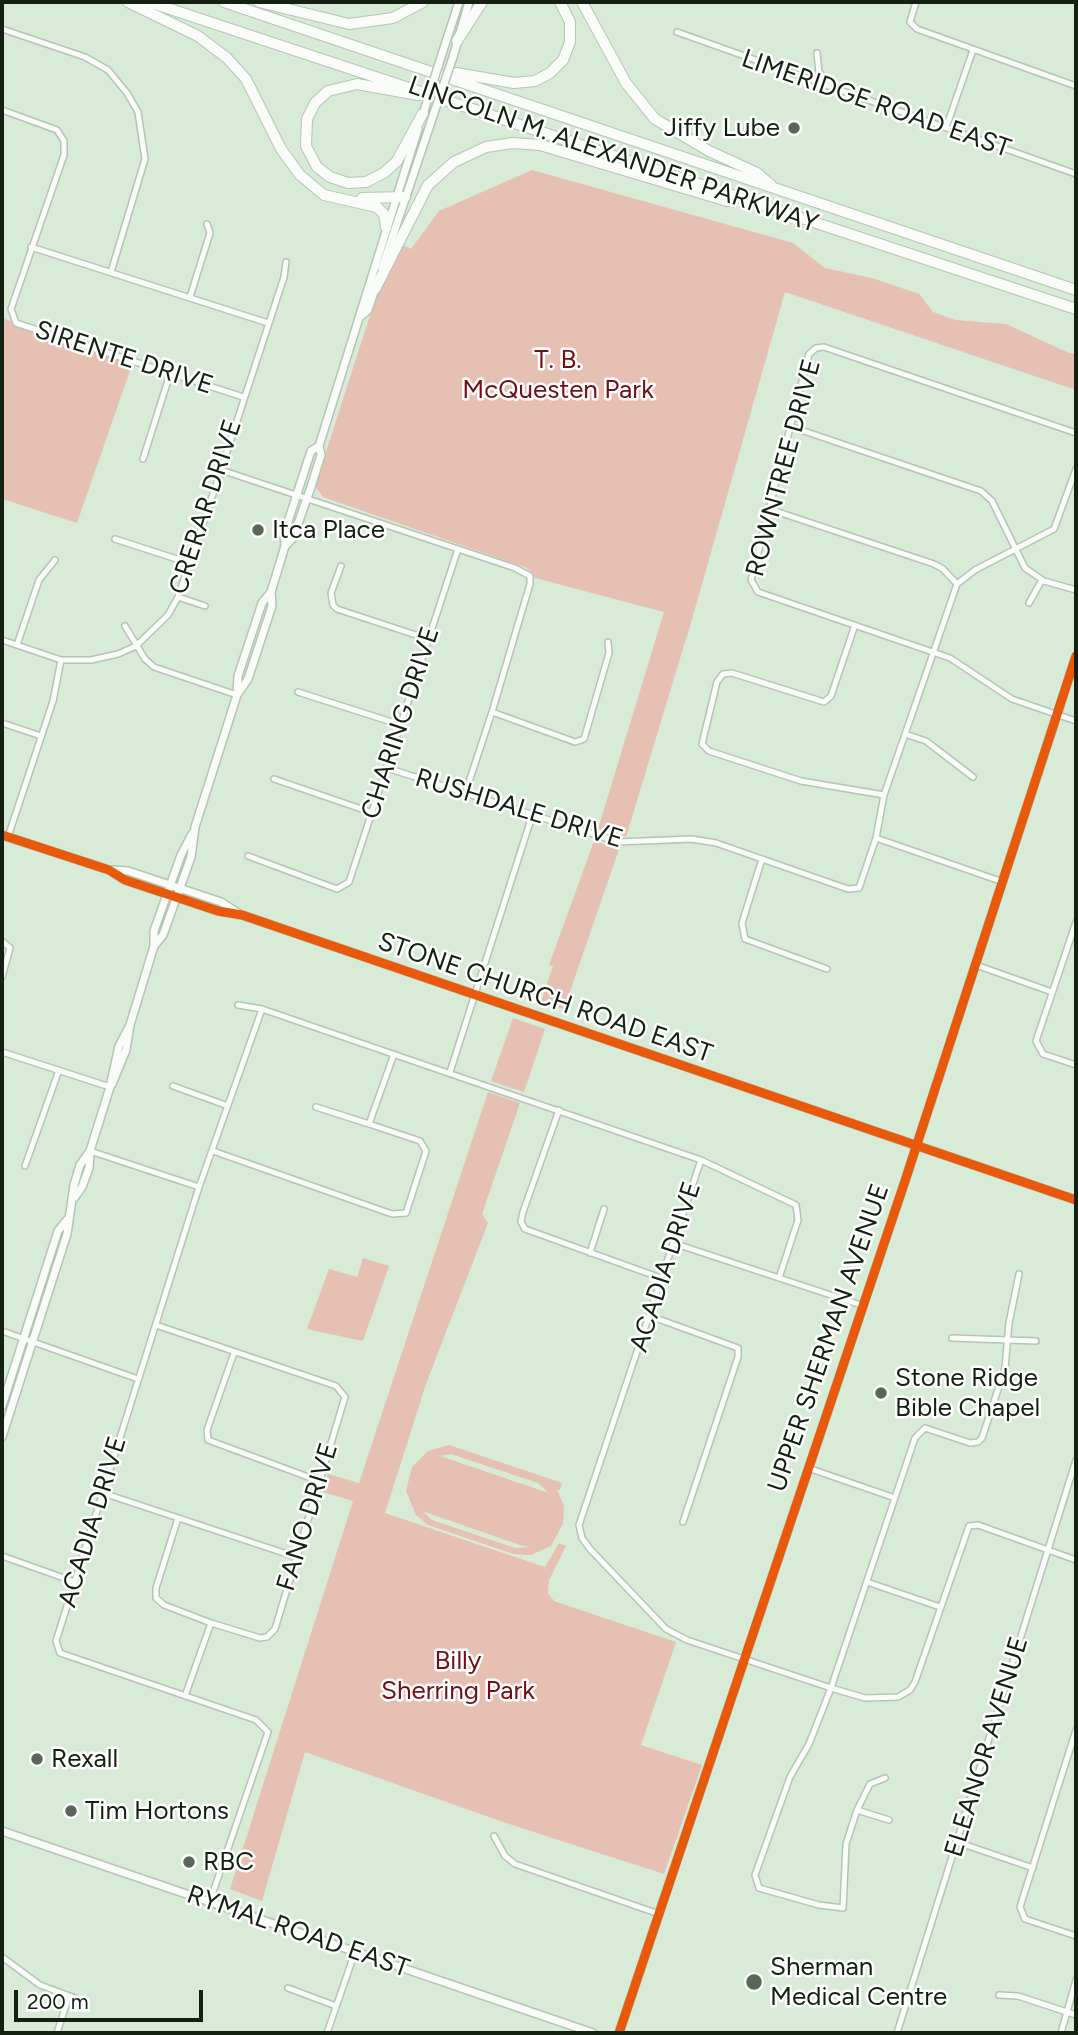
<!DOCTYPE html>
<style>
body{margin:0}
#map{position:relative;width:1078px;height:2035px;overflow:hidden;background:#d7ebd6;font-family:Figtree,sans-serif}
canvas{display:block}
.frame{position:absolute;inset:0;border:4px solid #132012;pointer-events:none}
.scale{position:absolute;left:14px;top:1990px;width:189px;height:32px;box-sizing:border-box;border:4px solid #132012;border-top:0;padding-left:9px;font-size:21px;line-height:24px;white-space:nowrap;color:#132012;-webkit-text-stroke:5px #fff;paint-order:stroke}
</style>
<div id="map">
<canvas width="1078" height="2035"></canvas>
<div class="frame"></div>
<div class="scale">200 m</div>
</div>
<script>
const g = document.querySelector('canvas').getContext('2d');
g.lineJoin = 'round';
function paint(path, color) {
  g.fillStyle = color;
  g.fill(path, 'evenodd');
}
function poly(rows) {
  const path = new Path2D();
  for (const r of rows) {
    path.moveTo(r[0], r[1]);
    for (let i = 2; i < r.length; i += 2) path.lineTo(r[i], r[i + 1]);
  }
  return path;
}
function trace(path, color, width, dash) {
  g.strokeStyle = color;
  g.lineWidth = width;
  g.lineCap = dash ? 'butt' : 'round';
  g.setLineDash(dash || []);
  g.stroke(path);
}
function write(font, color, halo, rows, align = 'center') {
  g.font = font + ' Figtree,sans-serif';
  g.lineWidth = 5;
  g.setLineDash([]);
  g.textBaseline = 'middle';
  g.strokeStyle = halo;
  g.fillStyle = color;
  for (const [text, x, y, turn = 0] of rows) {
    g.save();
    g.translate(x, y);
    g.rotate((+turn || 0) * Math.PI / 180);
    g.textAlign = isNaN(turn) ? turn : align;
    if (halo) g.strokeText(text, 0, 0);
    g.fillText(text, 0, 0);
    g.restore();
  }
}
paint(poly([
 [532,170,793,243,825,268,872,278,919,294,933,312,955,320,1006,324,1069,353,1076,353,1076,390,785,292,692,619,626,837,598,829,664,612,535,578,527,568,323,497,315,486,373,306,400,244,411,249,439,211],
 [2,318,133,362,77,523,2,499],
 [594,841,619,849,564,1009,541,1002,553,966,549,965],
 [513,1018,545,1029,524,1092,491,1081],
 [488,1092,520,1103,482,1214,488,1223,426,1384,385,1513,545,1567,559,1543,566,1546,549,1580,548,1593,554,1601,676,1642,641,1745,702,1765,664,1874,506,1823,305,1752,262,1901,230,1889,353,1501,323,1492,328,1474,359,1483],
 [363,1258,389,1266,363,1341,307,1329,329,1269,357,1277],
 [449,1445,562,1483,560,1490,557,1490,564,1506,563,1524,551,1546,531,1555,513,1554,428,1525,416,1515,406,1491,412,1467,428,1451],
 [451,1454,538,1483,549,1493,440,1456],
 [422,1511,520,1545,531,1547,515,1548,432,1520]
]), '#e6c0b3');
const minor = poly([
 [916,2,910,22,917,29,1076,86],
 [2,29,85,57,108,70,127,93,138,112,145,159,111,272],
 [677,32,1076,174],
 [817,53,819,73,835,85],
 [2,110,57,130,64,141,64,155,11,309,16,323,243,397],
 [946,128,973,50],
 [31,247,268,323],
 [190,297,210,233,207,224],
 [792,427,981,491,992,501,1025,568,1044,581,1076,590],
 [1076,433,824,347,816,348,809,354,751,580,758,592,950,658,1012,699,1076,721],
 [143,459,170,374],
 [221,470,515,568,530,576,530,584,492,712,465,794],
 [769,509,934,564,943,569,957,584],
 [115,539,189,563],
 [341,566,331,593,333,605,337,609,428,639],
 [178,597,205,606],
 [1029,603,1042,580],
 [855,625,831,696,824,702,732,673,723,674,717,682,702,744,709,751,801,781,884,795],
 [125,626,145,659,154,667,237,695],
 [2,640,61,660,91,660,118,654,136,646,168,615,178,597,221,470,284,277,286,262],
 [17,645,39,580,55,560],
 [298,692,401,725],
 [492,712,575,742,584,739,609,653,608,642],
 [2,723,41,736],
 [905,734,926,741,973,777],
 [387,768,618,842,692,839,716,843,848,889,859,888,876,838,884,795,957,584,975,570,1054,529,1076,469],
 [274,779,373,813],
 [8,837,53,701,61,660],
 [876,838,1003,882],
 [248,856,337,889,349,882,458,549],
 [762,859,742,923,745,939,827,969],
 [1076,922,1036,1041,1043,1054,1076,1065],
 [2,941,10,948,2,977],
 [976,965,1052,992],
 [238,1005,262,1009],
 [2,1052,110,1087],
 [450,1072,532,816],
 [173,1086,228,1106],
 [316,1107,369,1124],
 [559,1110,523,1212,521,1222,525,1229,661,1278],
 [90,1151,199,1187],
 [213,1151,392,1214,406,1213,426,1151,420,1141,369,1124,394,1054],
 [701,1160,796,1205,798,1220,779,1278],
 [25,1166,59,1070],
 [673,1243,861,1305],
 [590,1253,604,1209],
 [650,1316,738,1348,738,1357,683,1522],
 [156,1325,336,1386,345,1397,275,1629,267,1637,260,1638,211,1623,164,1605,156,1598,156,1588,178,1518],
 [2,1331,138,1379],
 [952,1338,1036,1341],
 [234,1353,207,1430,208,1440,319,1481],
 [808,1468,895,1498],
 [103,1493,296,1557],
 [2,1556,75,1582],
 [867,1582,940,1607],
 [185,1696,211,1623],
 [1076,1730,1020,1907,1025,1919,1076,1936],
 [885,1778,870,1784,857,1810,846,1844,843,1908,819,1905,759,1888,755,1875,790,1777,809,1744,831,1688,915,1438,925,1428,970,1443,978,1442,982,1438,1005,1368,1009,1323,1019,1274],
 [857,1810,889,1820],
 [494,1836,505,1856,515,1864,659,1914],
 [957,1842,1033,1868],
 [210,1901,268,1732,256,1720,60,1653,56,1641,199,1187,262,1009,701,1160,579,1525,582,1538,590,1549,666,1629,687,1640,831,1688,865,1698,898,1697,910,1690,915,1682,969,1526,978,1525,1076,1560],
 [2,1957,40,1985,75,1998],
 [288,1988,336,2006],
 [999,1995,1018,1996,1076,2015],
 [57,2033,69,1996],
 [327,2033,355,1952],
 [897,2033,1076,1460],
 [1061,2033,1076,1980]
]);
const secondary = poly([
 [442,54,459,2],
 [453,57,469,2],
 [382,268,434,113],
 [361,316,368,310,376,286],
 [285,546,293,538,311,487,321,455,319,446,418,129],
 [237,694,238,676,262,603,271,592],
 [2,835,109,870,125,880,218,911,242,915,1076,1200],
 [111,870,128,871,221,902,238,913],
 [154,946,163,935,191,857,195,827,237,695,248,679,272,606,271,592,285,546,284,534,311,451,319,446],
 [112,1084,126,1050,130,1025,154,946,154,931,181,855,192,834],
 [75,1197,82,1187,89,1168,90,1151],
 [2,1406,58,1231,67,1220],
 [2,1437,67,1234,74,1185,80,1165,90,1151,110,1087,119,1046,130,1025],
 [2,1831,593,2033],
 [619,2033,904,1184,1076,656]
]);
const motorway = poly([
 [128,2,198,36,227,58,246,79,281,149,300,175,324,195,377,207,384,214,386,227],
 [149,2,1076,309],
 [224,2,1076,290],
 [259,2,349,24,393,18,423,2],
 [582,2,626,83,655,119,709,151,757,173,771,185],
 [457,41,482,2],
 [456,73,514,83,535,81,550,73,563,60,570,42,570,22,560,2],
 [418,95,357,84,328,91,315,103,307,119,306,146,317,167,330,177,348,183,366,182,384,173,397,161,423,113],
 [362,198,405,197],
 [375,289,428,185,454,162,486,147,513,143,540,145,727,201]
]);
trace(minor, '#b5c5b5', 8);
trace(secondary, '#b5c5b5', 10);
trace(motorway, '#b5c5b5', 12);
trace(minor, '#f9fcf9', 5);
trace(secondary, '#f9fcf9', 7);
trace(motorway, '#f9fcf9', 10);
const secondaryBridge = poly([
 [424,111,442,54],
 [434,113,453,57]
]);
trace(secondaryBridge, '#b5c5b5', 10, []);
trace(secondaryBridge, '#f9fcf9', 7);
trace(poly([
 [2,835,109,870,125,880,218,911,242,915,1076,1200],
 [619,2033,904,1184,1076,656]
]), '#e8590c', 9);
for (const [x, y, r, color] of [
 [794,128,7,"#586757"],
 [258,530,7,"#586757"],
 [881,1393,7,"#586757"],
 [37,1759,7,"#586757"],
 [71,1811,7,"#586757"],
 [189,1862,7,"#586757"],
 [754,1982,9,"#586757"]
]) {
  const dot = new Path2D();
  dot.arc(x, y, r, 0, 2 * Math.PI);
  g.fillStyle = color;
  g.fill(dot);
  trace(dot, '#fff', 2.5);
}
write('26px', '#132012', '#fff', [
 ["LIMERIDGE ROAD EAST",876,104,19],
 ["LINCOLN M. ALEXANDER PARKWAY",613,155,19],
 ["SIRENTE DRIVE",124,358,18],
 ["ROWNTREE DRIVE",784,468,-75],
 ["CRERAR DRIVE",206,507,-72],
 ["CHARING DRIVE",401,723,-72],
 ["RUSHDALE DRIVE",519,809,17],
 ["STONE CHURCH ROAD EAST",545,998,19],
 ["ACADIA DRIVE",666,1267,-72],
 ["UPPER SHERMAN AVENUE",829,1338,-71],
 ["FANO DRIVE",308,1517,-73],
 ["ACADIA DRIVE",93,1522,-73],
 ["ELEANOR AVENUE",987,1747,-73],
 ["RYMAL ROAD EAST",298,1932,19]
]);
write('26px', '#132012', '#fff', [
 ["Jiffy Lube",780,128,"right"],
 ["Itca Place",272,530],
 ["Stone Ridge",895,1378],
 ["Bible Chapel",895,1408],
 ["Rexall",51,1759],
 ["Tim Hortons",85,1811],
 ["RBC",203,1862],
 ["Sherman",770,1967],
 ["Medical Centre",770,1997]
], 'left');
write('26px', '#710e17', '#fff', [
 ["T. B.",558,360],
 ["McQuesten Park",558,390],
 ["Billy",458,1661],
 ["Sherring Park",458,1691]
]);
</script>
